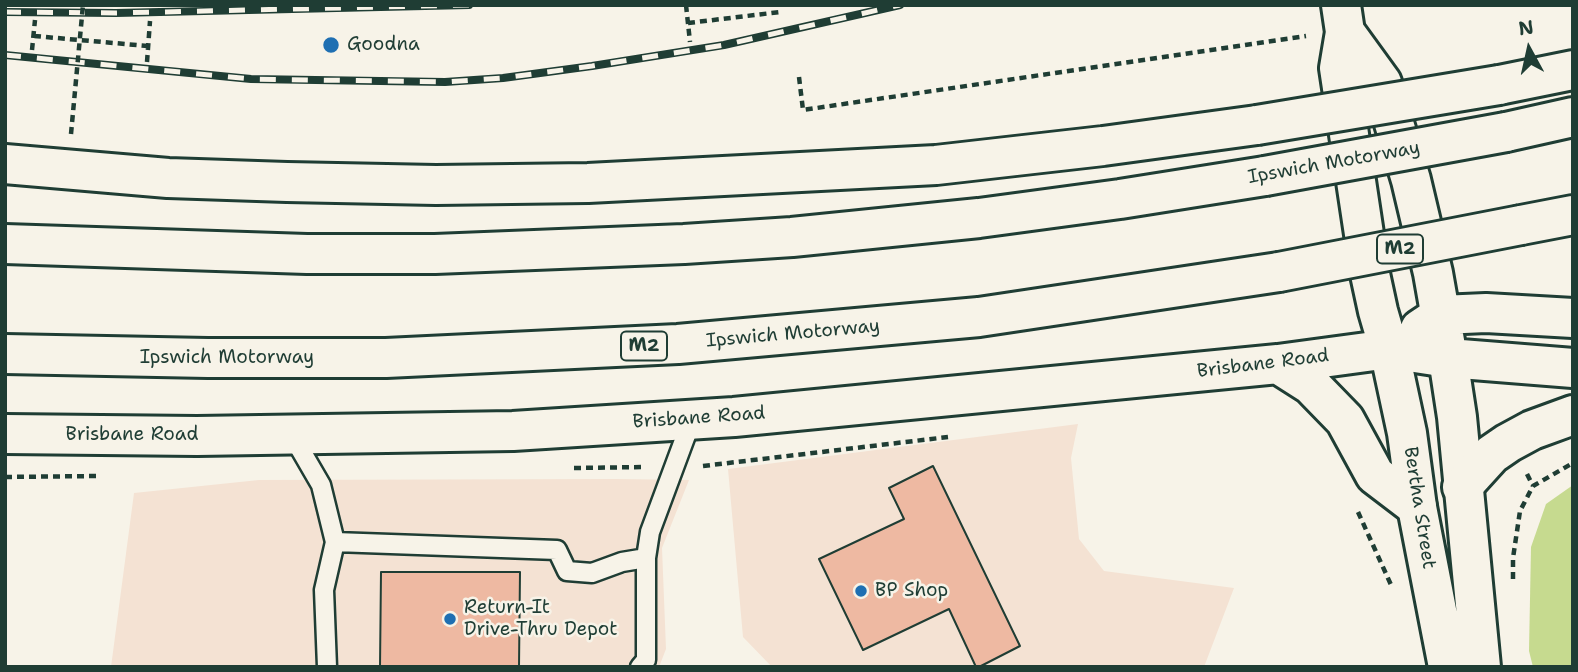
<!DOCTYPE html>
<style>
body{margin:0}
#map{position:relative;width:1578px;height:672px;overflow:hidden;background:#f7f3e8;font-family:"Shantell Sans",sans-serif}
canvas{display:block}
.frame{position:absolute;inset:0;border:7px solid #1f3d34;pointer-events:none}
.north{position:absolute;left:1494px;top:14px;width:70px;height:70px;-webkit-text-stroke:5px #f7f3e8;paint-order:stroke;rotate:352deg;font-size:19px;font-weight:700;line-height:28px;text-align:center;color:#1f3d34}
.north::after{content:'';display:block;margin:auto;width:24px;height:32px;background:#1f3d34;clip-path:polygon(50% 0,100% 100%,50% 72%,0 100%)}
</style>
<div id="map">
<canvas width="1578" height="672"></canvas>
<div class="frame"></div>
<div class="north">N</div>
</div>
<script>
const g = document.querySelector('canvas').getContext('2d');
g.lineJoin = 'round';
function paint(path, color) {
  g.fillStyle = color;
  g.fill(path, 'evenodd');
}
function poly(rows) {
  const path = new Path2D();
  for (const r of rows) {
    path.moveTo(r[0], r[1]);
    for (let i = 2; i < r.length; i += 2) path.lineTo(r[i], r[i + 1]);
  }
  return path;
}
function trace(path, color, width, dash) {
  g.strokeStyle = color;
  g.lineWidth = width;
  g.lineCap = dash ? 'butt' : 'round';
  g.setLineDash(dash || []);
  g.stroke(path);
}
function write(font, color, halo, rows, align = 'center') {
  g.font = font + ' "Shantell Sans",sans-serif';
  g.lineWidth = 5;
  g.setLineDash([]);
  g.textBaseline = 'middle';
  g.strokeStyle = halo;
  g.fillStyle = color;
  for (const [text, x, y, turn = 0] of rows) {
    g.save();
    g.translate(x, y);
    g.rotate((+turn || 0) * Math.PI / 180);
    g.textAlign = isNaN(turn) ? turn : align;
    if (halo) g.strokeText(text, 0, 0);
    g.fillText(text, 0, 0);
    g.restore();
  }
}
paint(poly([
 [1078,424,1071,458,1079,539,1104,571,1234,588,1204,667,772,667,743,637,728,469],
 [616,479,689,480,662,548,666,649,659,667,111,667,134,493,259,480]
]), '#f4e2d3');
paint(poly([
 [1573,485,1573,667,1533,667,1529,651,1531,547,1546,504]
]), '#c6da8f');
const building = poly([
 [933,466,1020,646,979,667,976,667,949,609,863,650,819,559,904,519,889,488,933,466],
 [381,572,520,572,519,667,380,667,381,572]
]);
paint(building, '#eeb9a2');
trace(building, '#1f3d34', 2);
const service = poly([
 [292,435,321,485,335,542],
 [327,667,324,590,335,542,557,550,567,571,592,573,622,562,646,558],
 [640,667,646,660,646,558,650,532,692,419]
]);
const tertiary = poly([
 [1389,349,1407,433,1417,507,1448,667],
 [1448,358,1457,417,1481,667]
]);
const secondary = poly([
 [1341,5,1345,32,1339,68,1370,274,1378,311,1389,349],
 [1345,32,1382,83,1411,180,1433,273,1448,358],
 [1420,329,1441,315,1486,313,1573,318],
 [1278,364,1311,385,1345,420,1375,475,1417,507],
 [5,434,197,436,513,431,734,417,1278,364,1389,349,1448,358,1573,368],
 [1462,487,1492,454,1508,443,1532,430,1573,415]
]);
const motorway = poly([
 [1499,85,1573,70],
 [1506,132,1573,117],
 [5,164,168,178,287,182,436,185,588,183,936,165,1103,146,1257,125],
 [1521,225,1573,215],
 [5,244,307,254,435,254,684,244,792,237,979,218,1120,199,1265,176],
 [5,354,208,358,386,358,678,344,979,317,1279,272]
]);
trace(service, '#1f3d34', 23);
trace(tertiary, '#1f3d34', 44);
trace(secondary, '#1f3d34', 44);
trace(motorway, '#1f3d34', 44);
trace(poly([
 [686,5,690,42],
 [688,23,780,12],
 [34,36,148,46],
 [32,50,35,20],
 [147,62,150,21],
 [799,77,803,110,1306,36],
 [703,466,948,437],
 [574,468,646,467],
 [1527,474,1533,486],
 [5,477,100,476],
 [1358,512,1392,587],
 [1513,579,1513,558,1520,511,1533,486,1573,463]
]), '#1f3d34', 4.5, [7, 5]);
trace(service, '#f7f3e8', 18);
trace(tertiary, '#f7f3e8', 38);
trace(secondary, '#f7f3e8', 38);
trace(motorway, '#f7f3e8', 38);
const rail = poly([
 [5,12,116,13,469,5],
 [5,55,251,79,445,82,503,78,592,66,724,45,900,5]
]);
trace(rail, '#1f3d34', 8);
trace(rail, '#f7f3e8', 5, [16]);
const motorwayBridge = poly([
 [1257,125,1499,85],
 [1265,176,1506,132],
 [1279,272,1521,225]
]);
trace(motorwayBridge, '#1f3d34', 44, []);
trace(poly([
 [71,134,83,5]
]), '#1f3d34', 4.5, [7, 5]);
trace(motorwayBridge, '#f7f3e8', 38);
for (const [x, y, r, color] of [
 [331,45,9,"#1f6fb2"],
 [861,591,7,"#1f6fb2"],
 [450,619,7,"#1f6fb2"]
]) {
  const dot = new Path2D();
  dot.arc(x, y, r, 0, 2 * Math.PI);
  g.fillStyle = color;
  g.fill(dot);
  trace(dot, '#f7f3e8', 2.5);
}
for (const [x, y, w] of [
 [1400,249,46],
 [644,346,46]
]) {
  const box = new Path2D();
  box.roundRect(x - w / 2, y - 14.5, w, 29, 5);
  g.fillStyle = '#f7f3e8';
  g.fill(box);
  trace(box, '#1f3d34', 2);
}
write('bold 18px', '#1f3d34', null, [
 ["M2",1400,249],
 ["M2",644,346]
]);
write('19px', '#1f3d34', '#f7f3e8', [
 ["Goodna",347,45],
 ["BP Shop",875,591],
 ["Return-It",464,608],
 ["Drive-Thru Depot",464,630]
], 'left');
write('19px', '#1f3d34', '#f7f3e8', [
 ["Ipswich Motorway",1334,163,-10],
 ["Ipswich Motorway",793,334,-5],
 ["Ipswich Motorway",227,358],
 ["Brisbane Road",1263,364,-7],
 ["Brisbane Road",699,418,-4],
 ["Brisbane Road",132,435],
 ["Bertha Street",1419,508,81]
]);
</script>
